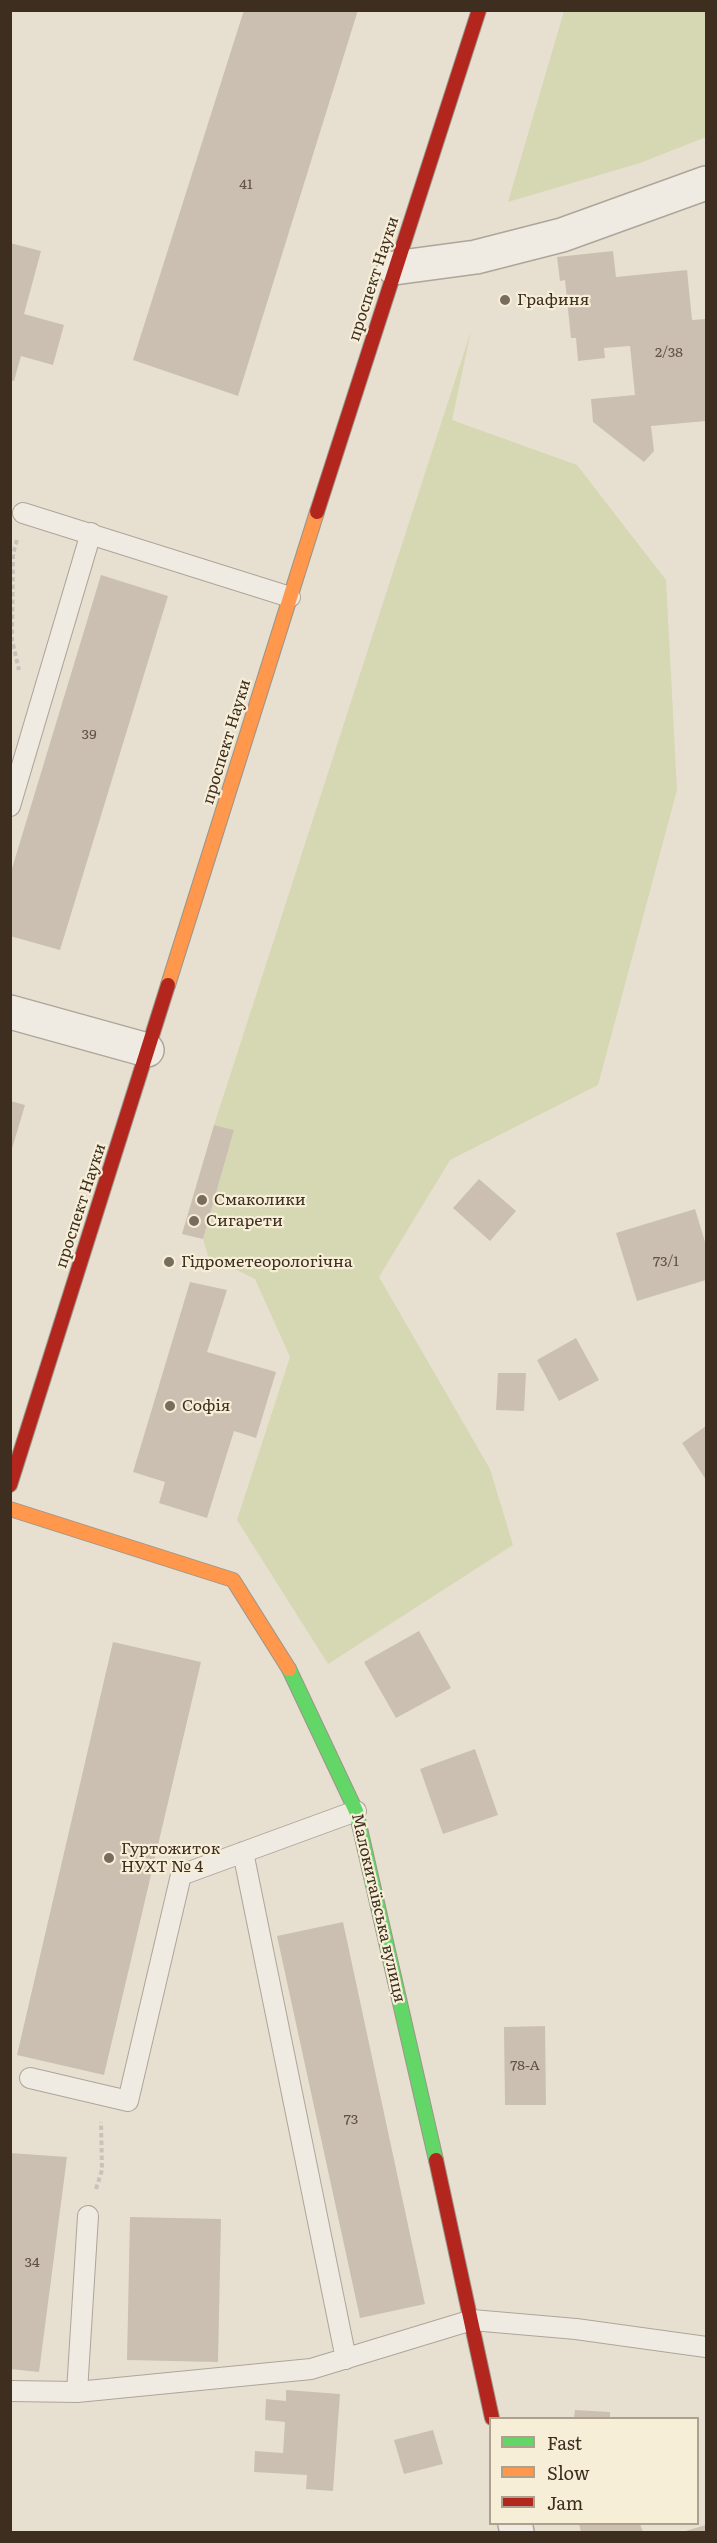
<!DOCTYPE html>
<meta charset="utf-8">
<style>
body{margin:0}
#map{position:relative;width:717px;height:2543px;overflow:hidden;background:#e7e0d1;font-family:Literata,serif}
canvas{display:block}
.frame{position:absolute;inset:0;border:12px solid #3d2e20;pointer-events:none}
.legend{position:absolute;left:489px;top:2417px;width:210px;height:108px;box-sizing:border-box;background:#f7eed8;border:2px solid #ada18e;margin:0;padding:8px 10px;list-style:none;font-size:18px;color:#3d2e20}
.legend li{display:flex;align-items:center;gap:12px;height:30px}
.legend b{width:30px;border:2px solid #ada18e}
</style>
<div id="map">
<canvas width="717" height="2543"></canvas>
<div class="frame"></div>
<ul class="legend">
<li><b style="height:8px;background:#63d668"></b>Fast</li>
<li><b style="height:8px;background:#ff974d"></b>Slow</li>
<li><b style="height:8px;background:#b3261e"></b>Jam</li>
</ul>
</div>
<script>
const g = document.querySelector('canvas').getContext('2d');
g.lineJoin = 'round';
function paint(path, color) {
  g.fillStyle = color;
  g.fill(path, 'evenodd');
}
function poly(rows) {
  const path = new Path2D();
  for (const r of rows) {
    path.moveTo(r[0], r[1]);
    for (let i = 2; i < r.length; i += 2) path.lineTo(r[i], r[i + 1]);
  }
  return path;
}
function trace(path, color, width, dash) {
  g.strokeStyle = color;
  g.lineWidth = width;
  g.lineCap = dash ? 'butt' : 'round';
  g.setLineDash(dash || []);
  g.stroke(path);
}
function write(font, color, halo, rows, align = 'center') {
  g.font = font + ' Literata,serif';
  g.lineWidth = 4.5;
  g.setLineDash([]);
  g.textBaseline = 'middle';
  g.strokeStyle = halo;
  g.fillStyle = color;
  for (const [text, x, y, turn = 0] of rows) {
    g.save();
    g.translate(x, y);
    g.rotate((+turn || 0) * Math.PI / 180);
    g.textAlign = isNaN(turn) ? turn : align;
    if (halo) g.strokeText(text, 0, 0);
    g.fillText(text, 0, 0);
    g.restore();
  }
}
paint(poly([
 [564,11,706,11,706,137,640,163,508,202],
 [471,331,452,420,577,465,666,580,677,790,598,1085,450,1160,379,1277,490,1469,513,1545,328,1664,237,1520,290,1357,255,1279,208,1256,203,1239,234,1130,214,1125]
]), '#d6d7b3');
paint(poly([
 [244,10,358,10,238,396,133,360],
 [10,243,41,251,24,314,64,325,53,365,21,356,14,381,10,380],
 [613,251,616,277,687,270,692,320,706,319,706,421,651,426,654,451,644,462,593,422,591,399,635,395,630,346,604,348,605,358,578,361,576,338,571,338,565,280,560,281,557,257],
 [101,575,168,596,60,950,10,936,10,875],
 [10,1101,25,1105,11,1152,10,1152],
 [214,1125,234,1130,203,1239,182,1234],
 [479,1179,516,1211,490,1241,453,1208],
 [695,1209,706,1245,706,1280,637,1301,616,1233],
 [190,1282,227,1290,207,1352,276,1372,256,1438,234,1431,207,1518,159,1503,165,1482,133,1472],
 [576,1338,599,1380,559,1401,537,1360],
 [498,1373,526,1373,524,1411,496,1410],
 [706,1426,706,1480,682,1443],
 [419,1631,451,1688,396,1718,364,1662],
 [113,1642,201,1662,104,2075,17,2055],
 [475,1749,498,1815,443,1834,420,1769],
 [343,1922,425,2304,360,2318,277,1936],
 [545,2026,546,2105,505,2105,504,2027],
 [10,2153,67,2157,39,2372,10,2369],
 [130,2217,221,2219,218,2362,127,2360],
 [286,2390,340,2394,333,2491,306,2489,307,2475,254,2472,255,2451,283,2453,285,2422,265,2420,266,2399,286,2401],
 [575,2410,610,2412,610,2418,574,2418],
 [433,2430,443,2464,404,2474,394,2440],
 [579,2524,640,2524,643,2532,581,2532],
 [706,2525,706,2532,682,2532]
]), '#cbbfb2');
const lane = poly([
 [23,513,290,597],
 [10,806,91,533],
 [243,1852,346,2359],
 [30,2078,128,2101,181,1875,356,1811],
 [10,2391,77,2392,311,2369,472,2320,576,2329,706,2347],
 [77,2392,88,2216]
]);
const street = poly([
 [394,268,476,257,562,235,706,183],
 [10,1012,147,1050],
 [515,2524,517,2532]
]);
const fast = poly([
 [289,1669,356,1811,436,2160]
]);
const slow = poly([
 [168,985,317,512],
 [10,1509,233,1580,289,1669]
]);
const jam = poly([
 [317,512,479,10],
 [10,1485,168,985],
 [436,2160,492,2418]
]);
trace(lane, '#ada599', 22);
trace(street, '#ada599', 36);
trace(fast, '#9c958a', 16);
trace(slow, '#9c958a', 16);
trace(jam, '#9c958a', 16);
trace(poly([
 [17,540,13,554,12,640,19,670],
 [96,2189,102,2170,101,2122]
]), '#c8c2b9', 4, [4.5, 3]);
trace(lane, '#efebe3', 20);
trace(street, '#efebe3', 33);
trace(fast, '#63d668', 14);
trace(slow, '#ff974d', 14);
trace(jam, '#b3261e', 14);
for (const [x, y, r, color] of [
 [505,300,6,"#786c5e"],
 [202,1200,6,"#786c5e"],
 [194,1221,6,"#786c5e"],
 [169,1262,6,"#786c5e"],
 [170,1406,6,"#786c5e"],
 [109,1858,6,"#786c5e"]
]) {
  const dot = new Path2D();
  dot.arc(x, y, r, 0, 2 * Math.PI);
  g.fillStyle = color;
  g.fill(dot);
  trace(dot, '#f7eed8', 2);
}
write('14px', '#605244', null, [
 ["41",246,185],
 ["2/38",669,353],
 ["39",89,735],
 ["73/1",666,1262],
 ["78-А",525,2066],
 ["73",351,2120],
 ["34",32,2263]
]);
write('16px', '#3d2e20', '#f7eed8', [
 ["проспект Науки",374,279,-72],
 ["проспект Науки",227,742,-73],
 ["проспект Науки",81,1206,-72],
 ["Малокитаївська вулиця",378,1908,77]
]);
write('16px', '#3d2e20', '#f7eed8', [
 ["Графиня",517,300],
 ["Смаколики",214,1200],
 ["Сигарети",206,1221],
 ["Гідрометеорологічна",181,1262],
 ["Софія",182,1406],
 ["Гуртожиток",121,1849],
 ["НУХТ № 4",121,1867]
], 'left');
</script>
